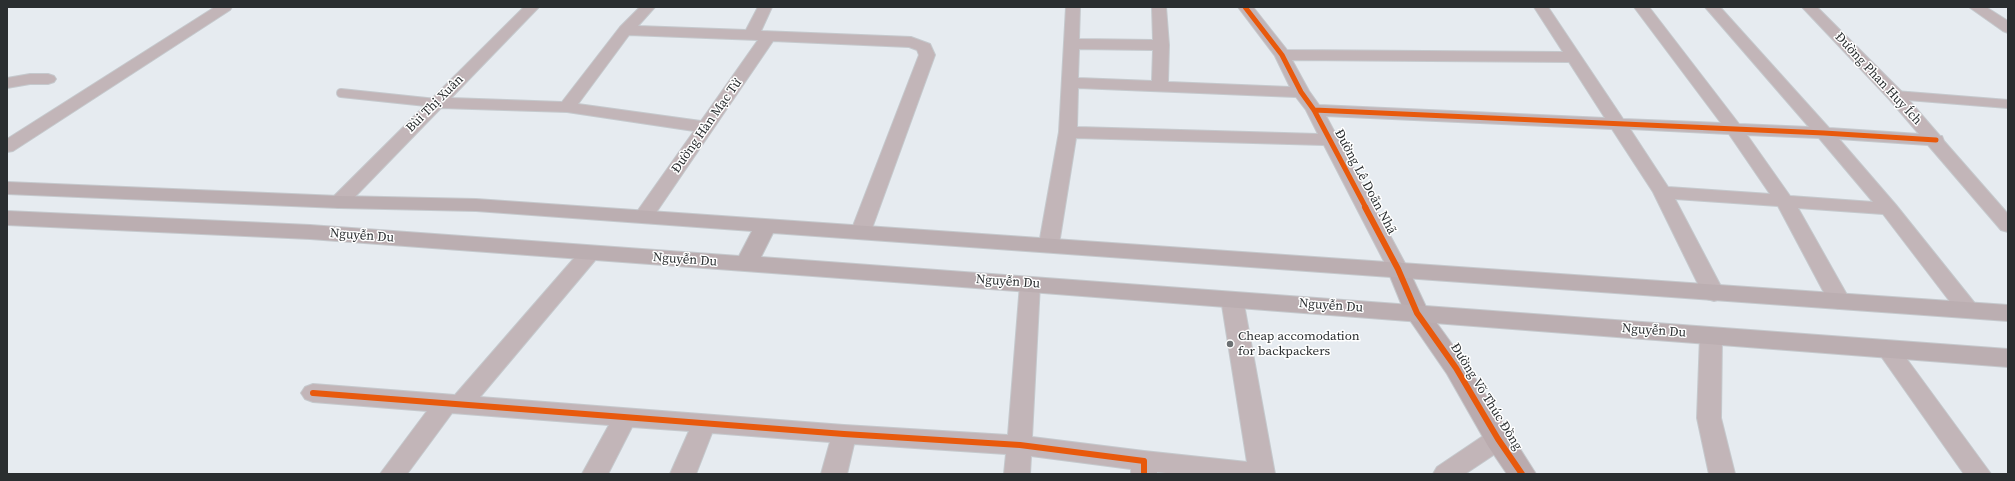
<!DOCTYPE html>
<meta charset="utf-8">
<style>
body{margin:0}
#map{position:relative;width:2015px;height:481px;overflow:hidden;background:#e6ebf0;font-family:"Source Serif 4",serif}
canvas{display:block}
.frame{position:absolute;inset:0;border:8px solid #2a2e30;pointer-events:none}
</style>
<div id="map">
<canvas width="2015" height="481"></canvas>
<div class="frame"></div>
</div>
<script>
const g = document.querySelector('canvas').getContext('2d');
g.lineJoin = 'round';
function poly(rows) {
  const path = new Path2D();
  for (const r of rows) {
    path.moveTo(r[0], r[1]);
    for (let i = 2; i < r.length; i += 2) path.lineTo(r[i], r[i + 1]);
  }
  return path;
}
function trace(path, color, width, dash) {
  g.strokeStyle = color;
  g.lineWidth = width;
  g.lineCap = dash ? 'butt' : 'round';
  g.setLineDash(dash || []);
  g.stroke(path);
}
function paint(path, color) {
  g.fillStyle = color;
  g.fill(path, 'evenodd');
}
function write(font, color, halo, rows, align = 'center') {
  g.font = font + ' "Source Serif 4",serif';
  g.lineWidth = 3;
  g.setLineDash([]);
  g.textBaseline = 'middle';
  g.strokeStyle = halo;
  g.fillStyle = color;
  for (const [text, x, y, turn = 0] of rows) {
    g.save();
    g.translate(x, y);
    g.rotate((+turn || 0) * Math.PI / 180);
    g.textAlign = isNaN(turn) ? turn : align;
    if (halo) g.strokeText(text, 0, 0);
    g.fillText(text, 0, 0);
    g.restore();
  }
}
const lane = poly([
 [341,93,436,103],
 [1895,95,2008,104]
]);
const street = poly([
 [215,7,232,7,230,10,13,151,7,152,7,139,215,7],
 [524,7,539,7,451,98,562,102,620,27,640,7,655,7,638,26,746,30,758,7,772,7,761,31,911,37,930,44,935,55,871,231,868,235,861,237,854,235,851,231,919,55,917,50,909,47,773,41,651,220,644,222,637,220,634,216,694,131,567,112,441,108,346,206,339,208,332,206,329,202,332,198,524,7],
 [629,35,758,40,701,121,578,104,629,35],
 [1066,7,1080,7,1079,39,1153,40,1152,7,1166,7,1169,45,1168,82,1290,87,1275,56,1238,7,1253,7,1287,50,1563,52,1534,7,1548,7,1623,119,1721,123,1634,7,1649,7,1739,124,1809,127,1705,7,1720,7,1829,128,1919,134,1889,99,1802,7,1817,7,1901,91,1940,136,1942,136,1944,141,2008,214,2008,232,2001,230,1928,145,1839,139,1896,205,1977,306,1980,311,1977,316,1969,318,1961,316,1883,214,1798,208,1851,302,1848,307,1840,309,1832,307,1829,302,1778,206,1675,199,1725,294,1721,299,1714,301,1707,299,1703,294,1653,192,1612,129,1326,116,1408,269,1405,274,1398,276,1391,274,1388,269,1324,145,1076,138,1059,244,1056,248,1049,250,1042,248,1039,244,1059,132,1066,7],
 [1079,49,1153,50,1152,81,1078,78,1079,49],
 [1292,60,1569,62,1605,118,1319,105,1309,91,1292,60],
 [1078,88,1296,97,1306,110,1318,134,1077,127,1078,88],
 [1630,129,1729,134,1770,194,1668,187,1630,129],
 [1747,135,1819,138,1873,202,1790,196,1747,135],
 [1969,7,1986,7,2008,21,2008,33,2003,31,1969,7],
 [30,74,48,74,54,76,56,79,54,82,48,84,30,84,7,88,7,78,30,74],
 [590,247,597,248,600,253,597,258,480,397,844,425,1008,435,1020,284,1023,279,1030,277,1037,279,1040,284,1032,437,1144,451,1247,462,1221,299,1224,294,1232,292,1240,294,1243,299,1275,474,1175,474,1157,472,1157,474,1131,474,1131,469,1031,456,1030,474,1004,474,1006,454,854,444,847,474,821,474,830,442,712,433,696,474,670,474,689,431,632,427,608,474,582,474,609,425,452,413,407,474,380,474,427,411,313,402,305,399,301,393,305,387,313,384,455,395,583,248,590,247],
 [1711,328,1719,331,1722,336,1721,418,1735,474,1709,474,1697,418,1700,336,1703,331,1711,328],
 [1887,341,1895,343,1991,474,1964,474,1876,349,1879,343,1887,341],
 [1498,430,1507,432,1510,439,1507,446,1465,474,1433,474,1437,467,1489,432,1498,430]
]);
const secondary = poly([
 [1398,262,1406,264,1428,311,1465,362,1536,474,1507,474,1488,446,1447,374,1405,313,1387,269,1390,264,1398,262]
]);
const primary = poly([
 [7,182,339,196,476,199,2008,305,2008,321,773,233,761,257,2008,349,2008,367,1030,292,310,239,7,225,7,211,310,225,739,256,752,231,476,211,339,208,7,194,7,182]
]);
trace(lane, '#c5c9cd', 10);
trace(street, '#c5c9cd', 2);
trace(secondary, '#c5c9cd', 2);
trace(primary, '#c5c9cd', 2);
trace(lane, '#c2b5b8', 8);
paint(street, '#c2b5b8');
paint(secondary, '#baabae');
paint(primary, '#bbaeb1');
trace(poly([
 [1245,7,1282,55,1301,92,1314,110,1366,208],
 [1314,110,1824,133,1936,140]
]), '#e8590c', 5);
trace(poly([
 [1365,207,1398,269,1417,313,1456,368,1498,439,1522,474],
 [313,393,844,434,1020,445,1144,461,1144,474]
]), '#e8590c', 6);
for (const [x, y, r, color] of [
 [1230,344,4,"#6c7073"]
]) {
  const dot = new Path2D();
  dot.arc(x, y, r, 0, 2 * Math.PI);
  g.fillStyle = color;
  g.fill(dot);
  trace(dot, '#fff', 1.5);
}
write('13px', '#2a2e30', '#fff', [
 ["Đường Phan Huy Ích",1878,79,47],
 ["Bùi Thị Xuân",435,104,-45],
 ["Đường Hàn Mạc Tử",707,126,-55],
 ["Đường Lê Doãn Nhã",1365,182,62],
 ["Nguyễn Du",362,236,4],
 ["Nguyễn Du",685,260,4],
 ["Nguyễn Du",1008,282,4],
 ["Nguyễn Du",1331,306,4],
 ["Nguyễn Du",1654,331,4],
 ["Đường Võ Thúc Đồng",1486,397,58]
]);
write('13px', '#2a2e30', '#fff', [
 ["Cheap accomodation",1238,337],
 ["for backpackers",1238,352]
], 'left');
</script>
